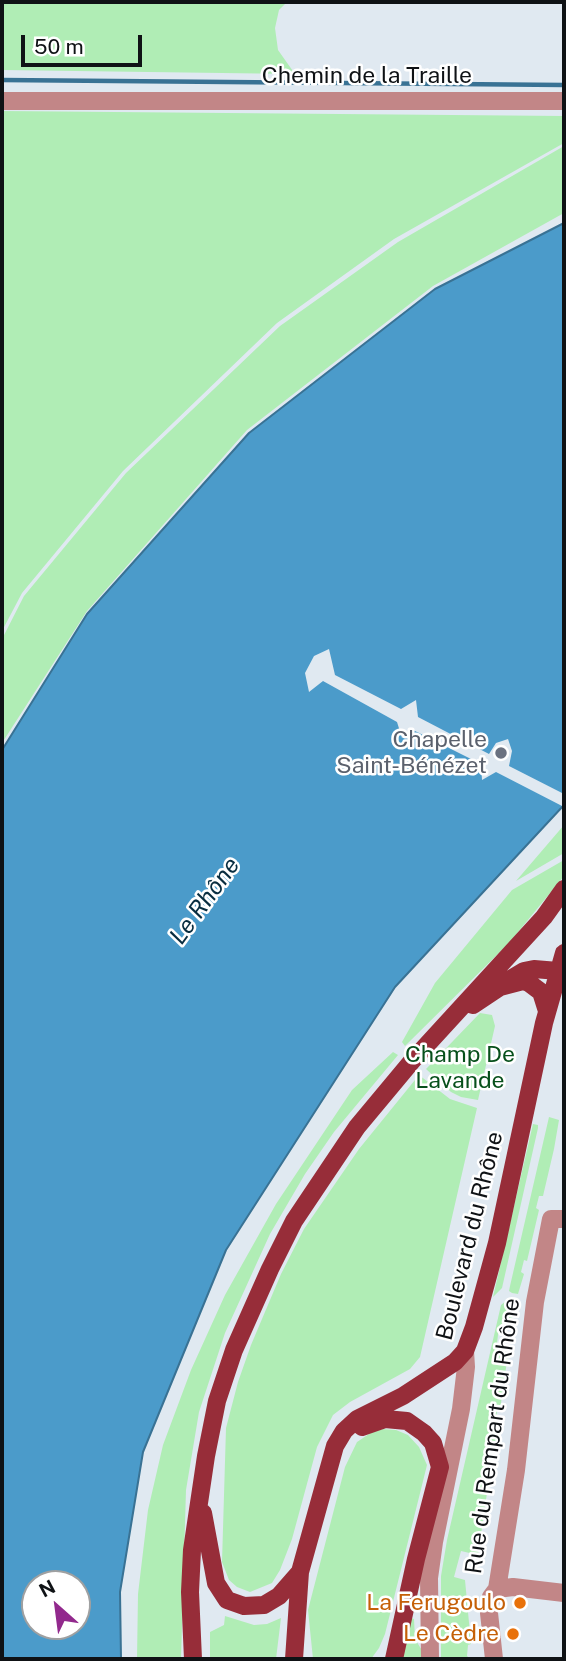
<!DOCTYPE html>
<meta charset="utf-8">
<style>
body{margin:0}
#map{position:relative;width:566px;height:1661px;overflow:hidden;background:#e0e9f1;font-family:"Public Sans",sans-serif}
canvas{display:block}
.frame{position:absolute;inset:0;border:4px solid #0f1215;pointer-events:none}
.north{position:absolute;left:21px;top:1570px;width:70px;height:70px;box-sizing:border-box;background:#fff;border:2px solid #9fa0a1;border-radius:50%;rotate:332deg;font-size:19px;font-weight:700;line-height:28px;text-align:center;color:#0f1215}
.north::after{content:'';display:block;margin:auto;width:24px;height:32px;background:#92298d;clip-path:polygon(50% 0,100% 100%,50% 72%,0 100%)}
.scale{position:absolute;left:21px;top:35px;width:121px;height:32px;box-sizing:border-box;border:4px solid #0f1215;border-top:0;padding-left:9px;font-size:21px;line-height:24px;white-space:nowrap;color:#0f1215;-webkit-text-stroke:5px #fff;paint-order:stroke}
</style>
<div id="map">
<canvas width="566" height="1661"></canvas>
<div class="frame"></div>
<div class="north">N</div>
<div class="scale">50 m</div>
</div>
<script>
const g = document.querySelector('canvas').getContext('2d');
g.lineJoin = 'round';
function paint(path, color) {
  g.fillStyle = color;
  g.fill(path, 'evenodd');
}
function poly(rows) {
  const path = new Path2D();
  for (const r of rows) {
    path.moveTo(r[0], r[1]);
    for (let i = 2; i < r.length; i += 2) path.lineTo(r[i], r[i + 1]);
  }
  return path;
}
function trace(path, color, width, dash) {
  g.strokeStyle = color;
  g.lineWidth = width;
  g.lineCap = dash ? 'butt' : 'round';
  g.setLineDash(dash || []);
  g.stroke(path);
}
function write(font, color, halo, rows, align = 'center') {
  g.font = font + ' "Public Sans",sans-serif';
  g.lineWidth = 5;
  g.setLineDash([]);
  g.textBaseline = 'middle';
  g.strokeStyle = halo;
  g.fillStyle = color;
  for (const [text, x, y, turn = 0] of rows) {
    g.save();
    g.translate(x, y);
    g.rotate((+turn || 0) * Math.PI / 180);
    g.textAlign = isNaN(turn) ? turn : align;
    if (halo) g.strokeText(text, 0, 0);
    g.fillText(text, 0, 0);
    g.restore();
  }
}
paint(poly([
 [2,2,287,2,279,10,275,28,278,50,295,74,2,70],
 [2,111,564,116,564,143,394,239,277,323,123,471,22,593,2,631],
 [564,146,564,213,433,286,247,430,87,611,2,743,2,639,24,596,126,473,280,326,398,242],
 [564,825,564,853,516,881],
 [564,860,564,876,509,943,405,1046,402,1042,435,983,512,890],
 [480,1013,492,1015,495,1026,478,1100,461,1097,451,1092,426,1069],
 [393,1052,398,1055,334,1132,305,1174,270,1234,225,1333,199,1412,186,1490,181,1659,137,1659,138,1594,148,1510,163,1445,191,1370,225,1295,276,1204,352,1090],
 [419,1075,450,1099,477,1108,420,1357,410,1369,350,1402,333,1415,317,1447,292,1539,280,1570,272,1583,250,1592,237,1587,229,1580,222,1562,226,1428,238,1382,251,1345,281,1274,304,1229,359,1149],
 [549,1117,559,1120,554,1149,543,1196,539,1196,536,1208,539,1210,527,1261,524,1260,521,1272,524,1274,518,1294,512,1293,509,1291,510,1286],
 [533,1124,538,1125,538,1128,502,1288,493,1297],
 [507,1300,517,1301,514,1316,499,1327,496,1351,508,1354,500,1410,497,1411,496,1421,499,1421,490,1476,488,1477,486,1485,488,1486,478,1555,461,1551,454,1577,465,1580,471,1644,468,1645,467,1656,470,1659,441,1659,441,1576,447,1540,501,1305],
 [383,1429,396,1430,408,1435,419,1447,427,1465,385,1634,379,1648,371,1659,313,1659,308,1610,345,1467,357,1442,372,1432],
 [225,1616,254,1625,267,1624,281,1618,276,1659,210,1659,210,1632,224,1625],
 [411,1618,414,1619,415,1639,423,1652,421,1659,401,1659]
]), '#b0edb5');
const water = poly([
 [564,223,564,805,395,987,226,1250,143,1452,120,1592,121,1659,2,1659,2,750,87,614,249,433,435,289,564,223],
 [35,1584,77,1584,77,1626,35,1626,35,1584]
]);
paint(water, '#4b9bca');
trace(water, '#397294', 2);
paint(poly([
 [329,649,335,675,401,709,416,700,418,717,489,754,496,743,508,739,512,751,509,766,564,794,564,807,496,772,482,780,481,764,413,730,402,738,397,722,323,681,309,692,305,673,314,656]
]), '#e0e9f1');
trace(poly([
 [2,80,564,85]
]), '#397294', 4.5);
trace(poly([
 [2,101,564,101],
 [497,1589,513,1587,564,1593],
 [430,1659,429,1578,434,1542,461,1409,466,1367,465,1351],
 [494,1659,489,1613,491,1597,497,1589,516,1470,535,1302,551,1219,564,1219]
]), '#c28687', 18);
trace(poly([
 [509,980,524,971,534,969,558,971],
 [473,1005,500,987,523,981,529,983,541,992,547,1011],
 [362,1427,385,1419,407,1421,424,1433,433,1443,440,1467,416,1559,394,1659],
 [203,1513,216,1583,227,1600,244,1606,264,1605,279,1596,300,1572],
 [193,1659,190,1592,192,1550,206,1456,217,1401,234,1350,270,1269,294,1221,357,1127,412,1061,544,917,564,889],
 [294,1659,300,1572,335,1446,344,1431,357,1419,403,1396,455,1362,465,1351,474,1327,497,1243,544,1023,564,953]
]), '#972d39', 18);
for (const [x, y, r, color] of [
 [501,753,7,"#6b7280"],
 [520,1603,7,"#e8710a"],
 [513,1634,7,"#e8710a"]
]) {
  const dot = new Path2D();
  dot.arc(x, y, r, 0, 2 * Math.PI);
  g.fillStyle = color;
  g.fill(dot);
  trace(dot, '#fff', 2.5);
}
write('23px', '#0f1215', '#fff', [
 ["Chemin de la Traille",367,76],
 ["Boulevard du Rhône",470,1236,-76],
 ["Rue du Rempart du Rhône",493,1436,-82]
]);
write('23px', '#5b616d', '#fff', [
 ["Chapelle",487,740],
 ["Saint-Bénézet",487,766]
], 'right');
write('23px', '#07501b', '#fff', [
 ["Champ De",460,1055],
 ["Lavande",460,1081]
]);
write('23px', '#c56008', '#fff', [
 ["La Ferugoulo",506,1603],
 ["Le Cèdre",499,1634]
], 'right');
write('italic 24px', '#082d40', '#fff', [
 ["Le Rhône",205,901,-54]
]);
</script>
